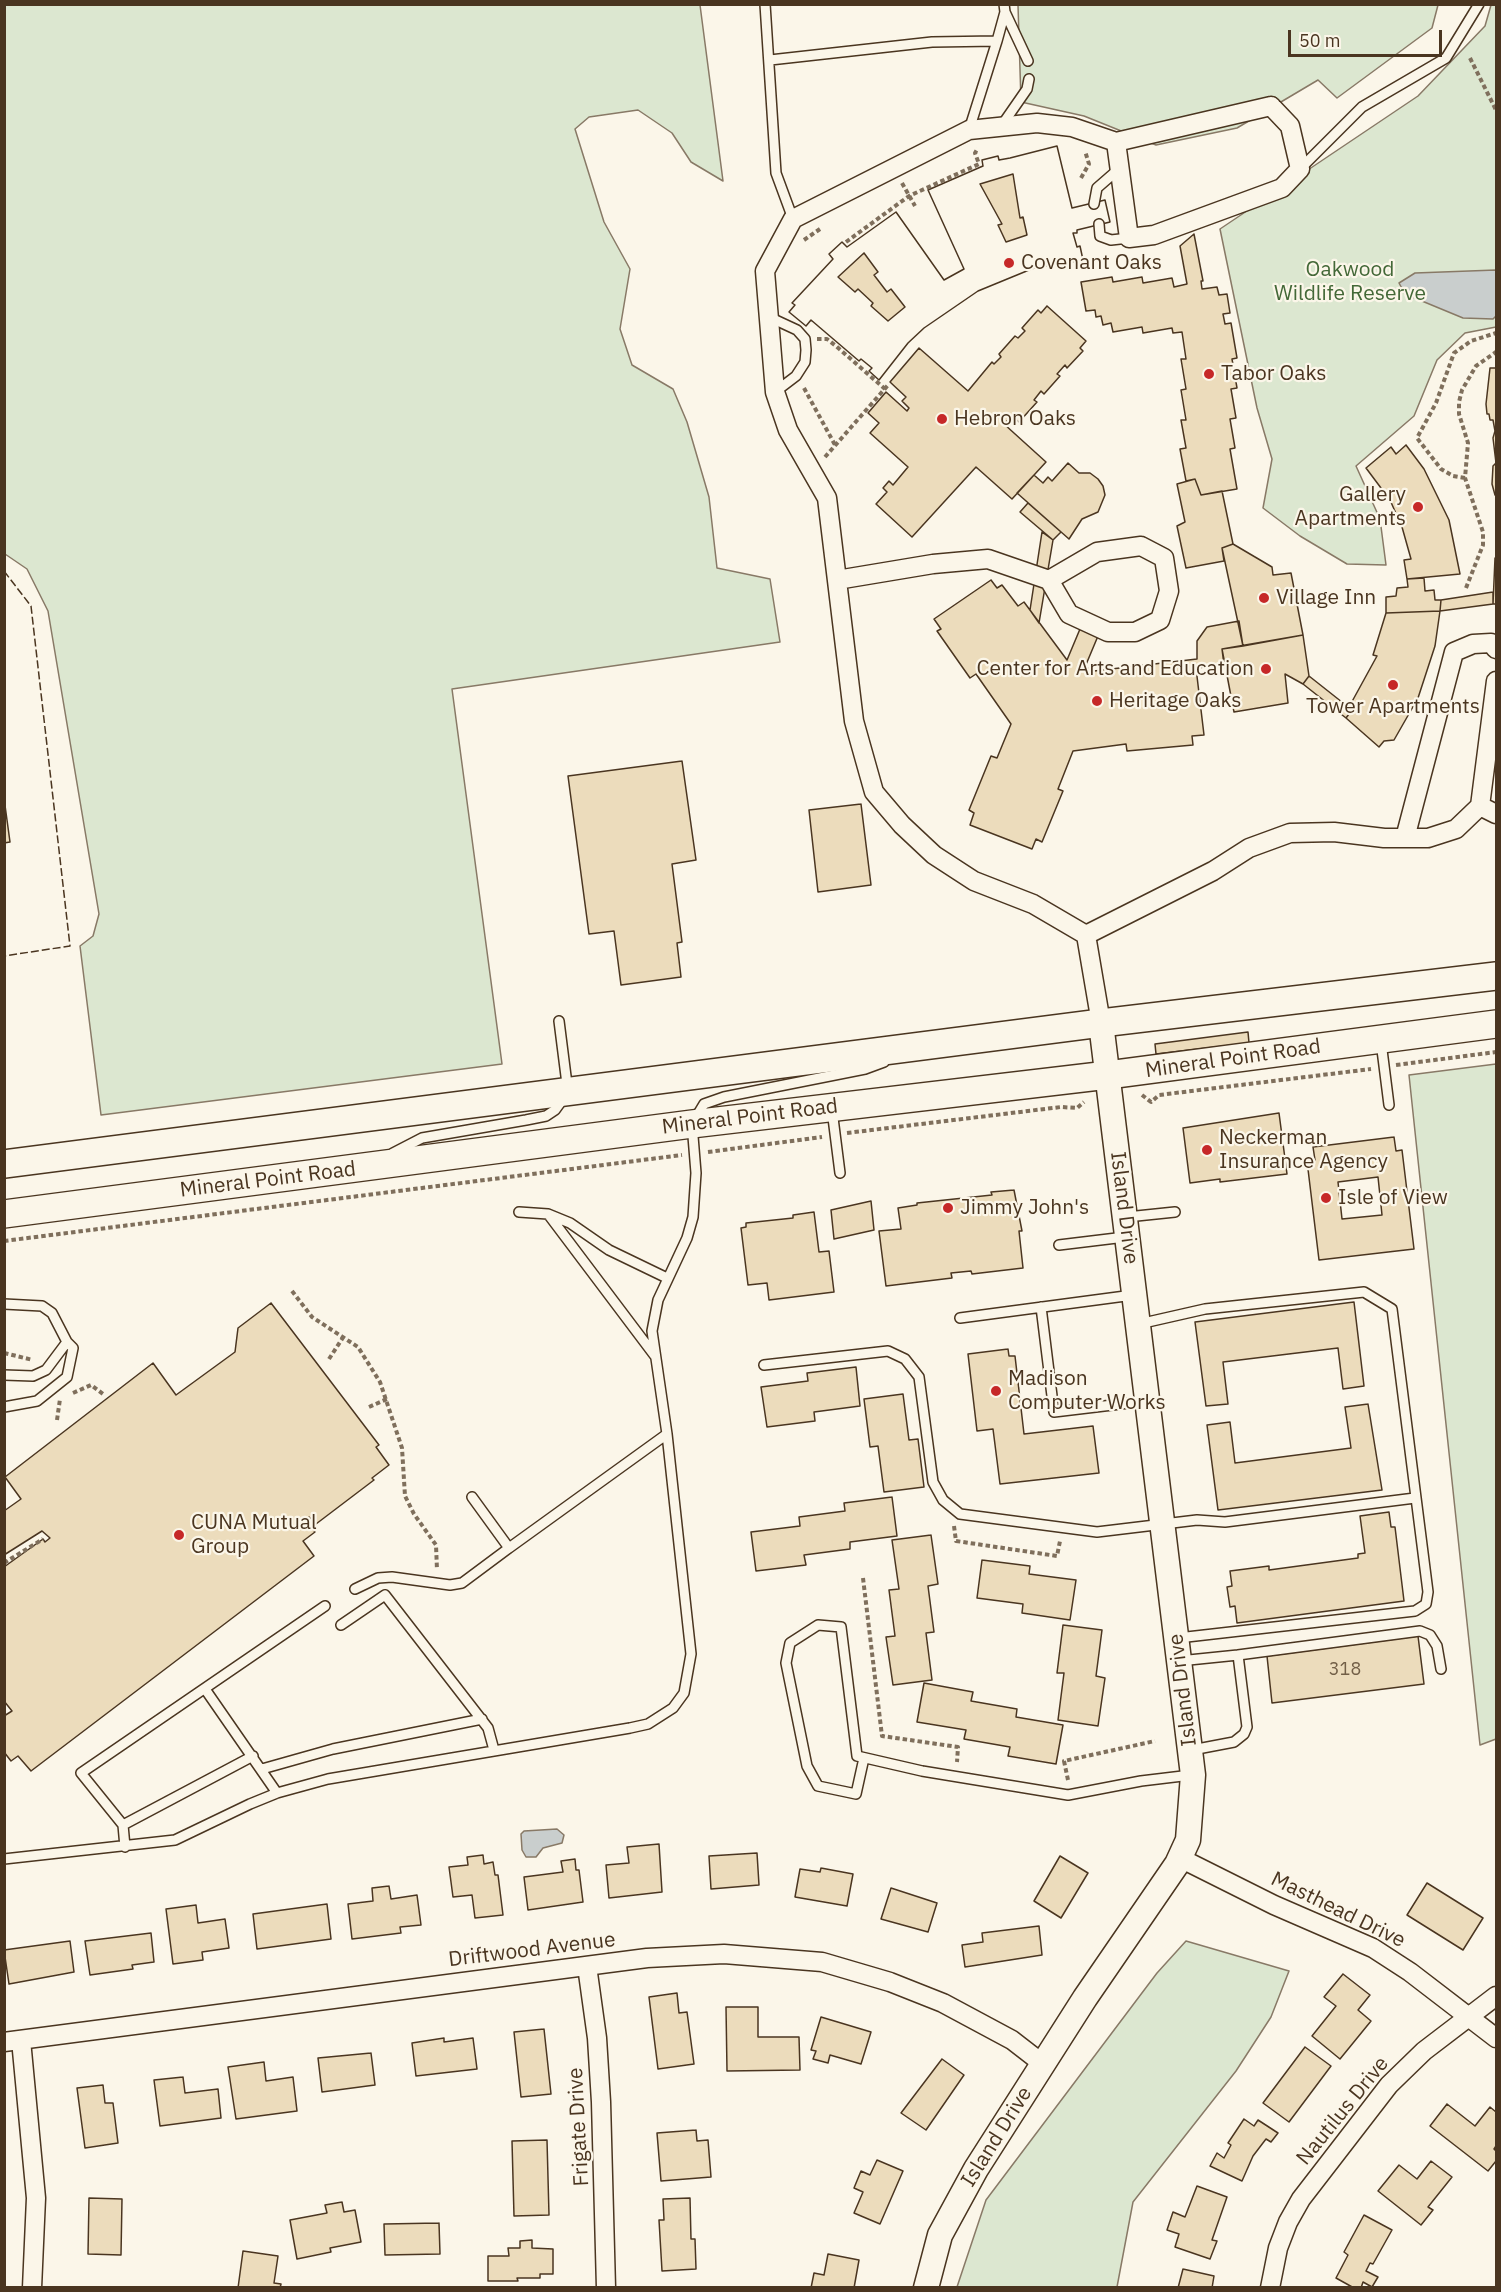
<!DOCTYPE html>
<style>
body{margin:0}
#map{position:relative;width:1501px;height:2292px;overflow:hidden;background:#fbf6e9;font-family:"IBM Plex Sans",sans-serif}
canvas{display:block}
.frame{position:absolute;inset:0;border:6px solid #4a3520;pointer-events:none}
.scale{position:absolute;left:1288px;top:30px;width:154px;height:27px;box-sizing:border-box;border:3px solid #4a3520;border-top:0;padding-left:8px;font-size:18px;line-height:21px;white-space:nowrap;color:#4a3520;-webkit-text-stroke:4px #fbf6e9;paint-order:stroke}
</style>
<div id="map">
<canvas width="1501" height="2292"></canvas>
<div class="frame"></div>
<div class="scale">50 m</div>
</div>
<script>
const g = document.querySelector('canvas').getContext('2d');
g.lineJoin = 'round';
function paint(path, color) {
  g.fillStyle = color;
  g.fill(path, 'evenodd');
}
function poly(rows) {
  const path = new Path2D();
  for (const r of rows) {
    path.moveTo(r[0], r[1]);
    for (let i = 2; i < r.length; i += 2) path.lineTo(r[i], r[i + 1]);
  }
  return path;
}
function trace(path, color, width, dash) {
  g.strokeStyle = color;
  g.lineWidth = width;
  g.lineCap = dash ? 'butt' : 'round';
  g.setLineDash(dash || []);
  g.stroke(path);
}
function write(font, color, halo, rows, align = 'center') {
  g.font = font + ' "IBM Plex Sans",sans-serif';
  g.lineWidth = 4.5;
  g.setLineDash([]);
  g.textBaseline = 'middle';
  g.strokeStyle = halo;
  g.fillStyle = color;
  for (const [text, x, y, turn = 0] of rows) {
    g.save();
    g.translate(x, y);
    g.rotate((+turn || 0) * Math.PI / 180);
    g.textAlign = isNaN(turn) ? turn : align;
    if (halo) g.strokeText(text, 0, 0);
    g.fillText(text, 0, 0);
    g.restore();
  }
}
const green = poly([
 [4,5,700,5,723,181,691,162,672,133,638,110,589,117,575,129,604,222,630,269,620,329,632,365,673,389,687,422,709,497,717,568,770,579,780,642,452,689,502,1064,101,1115,80,946,93,936,99,914,48,611,27,569,5,554,4,5],
 [1018,5,1438,5,1432,28,1337,98,1318,80,1237,128,1156,145,1084,116,1021,102,1018,5],
 [1491,5,1496,5,1496,327,1465,333,1437,360,1414,416,1356,466,1380,519,1386,565,1347,564,1300,536,1263,508,1272,459,1257,408,1220,229,1418,96,1485,26,1491,5],
 [1496,1064,1496,1739,1480,1745,1409,1075,1496,1064],
 [1186,1941,1289,1971,1271,2017,1236,2071,1133,2202,1117,2287,957,2287,986,2200,1157,1973,1186,1941]
]);
paint(green, '#dce7d0');
trace(green, '#887966', 1.5);
const water = poly([
 [1496,270,1496,316,1493,319,1463,318,1405,294,1399,283,1415,273,1496,270],
 [557,1829,564,1835,562,1843,543,1848,536,1857,526,1857,522,1850,521,1834,524,1831,557,1829]
]);
paint(water, '#c9cecd');
trace(water, '#887966', 1.5);
const building = poly([
 [1057,146,1072,208,1105,200,1110,222,1077,230,1077,233,1073,233,1077,247,1080,246,1083,260,1034,268,978,291,924,328,908,343,879,380,869,371,872,368,861,359,859,361,811,320,806,326,789,312,795,305,792,303,833,259,829,254,842,242,847,247,896,212,944,280,964,269,928,190,983,166,982,160,998,156,999,160,1010,158,1057,146],
 [1013,174,1020,218,1023,217,1027,235,1006,242,998,225,1002,224,980,184,1013,174],
 [864,253,878,272,874,275,887,292,891,289,905,307,888,321,871,306,873,303,858,289,855,292,838,277,864,253],
 [1057,146,1072,208,1105,200,1110,222,1077,230,1077,233,1073,233,1077,247,1080,246,1083,260,1034,268,978,291,924,328,908,343,879,380,869,371,872,368,861,359,859,361,811,320,806,326,789,312,795,305,792,303,833,259,829,254,842,242,847,247,896,212,944,280,964,269,928,190,983,166,982,160,998,156,999,160,1010,158,1057,146],
 [1194,234,1203,281,1201,281,1202,289,1217,287,1219,295,1227,294,1230,313,1223,314,1225,324,1231,323,1237,358,1232,359,1237,388,1231,389,1236,418,1230,419,1235,448,1230,449,1237,489,1201,495,1195,479,1186,481,1180,449,1186,448,1181,420,1186,420,1181,390,1186,389,1181,359,1186,359,1182,332,1173,333,1172,328,1143,333,1142,327,1113,332,1111,323,1103,325,1101,316,1096,317,1095,310,1086,311,1081,282,1112,277,1113,282,1142,277,1143,283,1172,278,1174,287,1187,284,1180,246,1194,234],
 [1047,306,1086,341,1080,348,1083,351,1067,368,1065,365,1057,374,1060,376,1044,394,1041,391,1034,400,1037,402,1019,422,1012,416,1004,424,1046,462,1012,499,976,467,912,537,876,504,887,492,883,488,889,481,893,485,908,467,870,433,879,423,868,413,886,392,907,411,909,408,902,401,906,397,890,382,919,348,968,391,992,362,994,364,1001,357,999,354,1015,336,1018,338,1025,331,1022,328,1038,310,1041,313,1047,306],
 [1490,368,1496,368,1496,495,1495,495,1492,484,1493,466,1496,463,1493,438,1495,431,1493,420,1490,420,1489,414,1487,414,1486,404,1490,368],
 [1406,445,1424,469,1449,520,1460,574,1407,579,1404,560,1411,559,1402,527,1390,500,1366,468,1391,447,1396,454,1406,445],
 [1068,463,1079,473,1090,473,1098,479,1103,486,1105,495,1098,512,1082,519,1069,539,1017,493,1034,475,1043,483,1048,477,1052,481,1068,463],
 [1195,479,1201,495,1222,491,1233,544,1222,548,1224,561,1186,568,1177,526,1185,522,1177,484,1195,479],
 [1028,503,1061,532,1053,540,1020,512,1028,503],
 [1042,532,1053,540,1039,623,1030,610,1042,532],
 [1233,544,1272,567,1273,575,1291,573,1303,635,1243,646,1222,548,1233,544],
 [1495,558,1496,558,1496,604,1493,604,1495,558],
 [1424,578,1425,591,1434,590,1435,600,1441,600,1440,611,1386,613,1386,597,1396,596,1397,588,1408,587,1407,579,1424,578],
 [991,580,997,588,1002,585,1018,606,1024,602,1067,660,1080,629,1098,636,1085,667,1094,671,1197,659,1197,641,1207,627,1239,621,1243,646,1222,649,1224,665,1196,668,1204,735,1192,736,1193,745,1127,751,1126,744,1073,751,1058,789,1063,791,1042,842,1036,839,1032,849,970,825,974,813,969,810,991,756,997,758,1011,724,976,674,970,678,937,631,941,629,934,619,991,580],
 [1493,592,1493,604,1440,611,1441,600,1493,592],
 [1440,611,1435,646,1418,698,1394,740,1384,741,1379,747,1346,718,1352,710,1349,707,1377,656,1373,655,1386,613,1440,611],
 [1303,635,1309,676,1303,684,1285,674,1288,703,1234,712,1222,649,1303,635],
 [1309,676,1352,710,1346,718,1303,684,1309,676],
 [682,761,696,860,672,864,682,942,677,943,681,977,621,985,614,931,589,934,568,776,682,761],
 [4,798,10,842,4,843,4,798],
 [861,804,871,885,818,892,809,810,861,804],
 [1248,1032,1249,1043,1156,1054,1155,1044,1248,1032],
 [1279,1113,1287,1174,1220,1182,1220,1179,1190,1183,1183,1128,1279,1113],
 [1394,1137,1396,1151,1402,1150,1414,1249,1319,1260,1307,1161,1315,1160,1313,1147,1394,1137],
 [1378,1177,1382,1215,1342,1219,1338,1182,1378,1177],
 [1014,1190,1022,1231,1019,1231,1023,1268,972,1274,971,1271,951,1273,952,1278,886,1286,879,1231,901,1229,898,1208,917,1205,917,1203,992,1195,991,1192,1014,1190],
 [871,1201,874,1230,834,1239,831,1210,871,1201],
 [814,1212,819,1252,829,1251,834,1292,769,1300,767,1283,748,1285,741,1228,746,1227,746,1223,793,1218,793,1215,814,1212],
 [1354,1302,1364,1386,1343,1389,1338,1348,1223,1362,1228,1404,1206,1406,1195,1322,1354,1302],
 [271,1303,379,1445,376,1447,389,1465,372,1478,374,1480,316,1524,309,1517,306,1519,315,1532,303,1541,314,1556,31,1771,18,1756,11,1761,4,1752,4,1716,12,1711,4,1701,4,1567,43,1539,45,1542,50,1538,42,1531,4,1555,4,1511,21,1499,5,1477,153,1363,176,1395,235,1352,238,1328,271,1303],
 [1008,1349,1009,1356,1015,1356,1024,1434,1093,1426,1099,1473,1000,1484,993,1429,977,1431,968,1354,1008,1349],
 [856,1367,860,1406,814,1412,815,1421,767,1427,761,1387,808,1381,807,1373,856,1367],
 [903,1394,909,1440,918,1439,924,1487,884,1492,878,1446,870,1447,864,1399,903,1394],
 [1368,1404,1382,1490,1218,1510,1207,1425,1230,1422,1235,1463,1351,1448,1345,1407,1368,1404],
 [892,1497,897,1536,850,1542,850,1549,804,1555,806,1565,756,1571,751,1532,800,1526,799,1517,845,1511,844,1503,892,1497],
 [1389,1512,1391,1527,1395,1527,1404,1601,1237,1623,1235,1606,1230,1607,1227,1587,1232,1586,1230,1571,1269,1566,1269,1570,1358,1558,1358,1554,1365,1553,1360,1516,1389,1512],
 [931,1535,938,1584,928,1586,934,1632,926,1633,932,1680,893,1685,886,1637,895,1636,889,1590,899,1589,892,1540,931,1535],
 [982,1560,1030,1566,1029,1574,1076,1580,1070,1620,1022,1613,1023,1604,977,1598,982,1560],
 [1063,1625,1102,1630,1096,1676,1105,1678,1098,1726,1058,1720,1064,1673,1057,1673,1063,1625],
 [1418,1636,1424,1684,1272,1703,1267,1656,1418,1636],
 [924,1683,973,1692,971,1701,1017,1709,1016,1717,1063,1725,1056,1764,1008,1756,1010,1747,964,1739,966,1730,917,1722,924,1683],
 [659,1844,662,1892,609,1898,606,1865,629,1863,627,1847,659,1844],
 [757,1853,759,1885,711,1889,709,1856,757,1853],
 [483,1855,484,1864,493,1862,495,1875,498,1875,503,1915,475,1918,472,1895,453,1897,449,1867,468,1865,467,1857,483,1855],
 [1060,1856,1088,1873,1061,1918,1034,1901,1060,1856],
 [575,1859,576,1870,579,1870,583,1902,528,1910,524,1877,563,1872,561,1861,575,1859],
 [821,1868,853,1874,847,1906,795,1897,800,1869,820,1872,821,1868],
 [1427,1883,1483,1918,1463,1950,1407,1915,1427,1883],
 [389,1886,391,1899,417,1895,421,1925,400,1927,401,1933,352,1939,348,1904,373,1901,372,1888,389,1886],
 [891,1888,937,1903,928,1932,881,1919,891,1888],
 [327,1904,331,1939,257,1949,253,1914,327,1904],
 [196,1905,198,1923,225,1919,229,1948,202,1952,203,1960,173,1964,166,1909,196,1905],
 [1039,1926,1042,1955,965,1967,962,1945,983,1942,982,1933,1039,1926],
 [151,1933,154,1962,132,1965,133,1969,90,1975,85,1941,151,1933],
 [70,1941,74,1972,9,1984,4,1950,70,1941],
 [1343,1974,1370,1995,1358,2010,1371,2021,1340,2059,1312,2036,1336,2006,1324,1997,1343,1974],
 [677,1993,679,2013,687,2012,694,2064,658,2069,649,1997,677,1993],
 [726,2007,758,2007,758,2037,799,2037,800,2070,727,2071,726,2007],
 [821,2017,871,2032,861,2064,830,2055,828,2063,813,2059,816,2051,811,2050,821,2017],
 [544,2029,551,2094,521,2097,514,2032,544,2029],
 [444,2038,444,2042,473,2038,477,2069,416,2076,412,2043,444,2038],
 [1305,2047,1331,2066,1289,2122,1263,2103,1305,2047],
 [371,2053,375,2085,322,2092,318,2058,371,2053],
 [942,2059,964,2075,926,2130,901,2113,942,2059],
 [264,2062,266,2081,293,2077,297,2111,236,2119,228,2067,264,2062],
 [183,2077,185,2093,218,2089,221,2118,160,2126,154,2080,183,2077],
 [103,2085,105,2103,113,2103,118,2143,85,2148,77,2088,103,2085],
 [1447,2104,1475,2126,1490,2107,1496,2112,1496,2146,1494,2149,1496,2151,1496,2161,1488,2171,1430,2126,1447,2104],
 [1244,2119,1254,2126,1258,2120,1278,2133,1271,2142,1266,2139,1253,2156,1242,2181,1210,2166,1217,2153,1224,2158,1231,2145,1228,2143,1244,2119],
 [696,2130,697,2141,708,2140,711,2177,661,2181,657,2133,696,2130],
 [547,2140,549,2215,514,2216,512,2141,547,2140],
 [877,2160,903,2171,880,2224,854,2213,863,2192,854,2188,861,2171,870,2175,877,2160],
 [1431,2161,1452,2177,1428,2207,1433,2210,1421,2225,1378,2191,1399,2165,1417,2179,1431,2161],
 [1197,2186,1227,2197,1212,2240,1217,2241,1210,2259,1175,2247,1179,2234,1167,2230,1173,2212,1185,2217,1197,2186],
 [89,2198,122,2199,121,2255,88,2254,89,2198],
 [690,2198,691,2239,695,2239,696,2269,662,2271,659,2220,664,2220,663,2199,690,2198],
 [342,2202,344,2212,355,2210,361,2242,330,2248,331,2252,297,2259,290,2220,327,2213,325,2205,342,2202],
 [1364,2215,1392,2230,1373,2264,1370,2263,1366,2271,1378,2277,1372,2287,1363,2282,1361,2288,1354,2288,1336,2278,1348,2255,1344,2252,1364,2215],
 [439,2223,440,2254,385,2255,384,2224,439,2223],
 [532,2240,532,2248,553,2249,553,2274,540,2274,540,2278,517,2278,518,2281,488,2281,488,2256,509,2256,508,2248,520,2248,520,2241,532,2240],
 [243,2251,278,2256,274,2283,281,2284,280,2288,238,2288,243,2251],
 [828,2254,859,2260,854,2288,811,2288,814,2273,824,2275,828,2254],
 [1183,2269,1214,2276,1212,2288,1178,2288,1183,2269]
]);
paint(building, '#ecdcbc');
trace(building, '#4a3520', 1.5);
const service = poly([
 [765,4,776,173,793,219],
 [1005,12,1028,61],
 [770,60,932,42,997,41],
 [1002,125,1027,89,1029,79],
 [969,130,997,41,1005,12,1004,4],
 [1300,169,1362,107,1446,58,1479,4],
 [1094,204,1097,188,1120,168],
 [1099,224,1100,236,1111,240,1129,238],
 [769,317,797,330,805,339,806,350,805,362,796,376,775,392],
 [1381,1042,1389,1105],
 [832,1110,840,1173],
 [393,1153,422,1138,526,1120,546,1116,555,1110,568,1092,559,1021],
 [519,1212,548,1214,570,1223,609,1250,667,1278],
 [548,1214,655,1356],
 [1127,1217,1175,1212],
 [1059,1245,1125,1237],
 [4,1304,42,1306,52,1313,67,1342,73,1348,67,1377,37,1401,4,1407],
 [1041,1307,1054,1412,1146,1401],
 [960,1318,1133,1295],
 [1139,1324,1205,1309,1364,1292,1392,1309,1428,1592,1426,1604,1415,1611,1178,1638],
 [764,1365,888,1351,905,1359,919,1377,933,1482,943,1500,960,1514,1097,1532,1197,1520,1225,1522,1415,1498],
 [4,1375,33,1376,46,1370,67,1342],
 [472,1497,509,1548,667,1434],
 [355,1589,378,1578,392,1577,450,1585,462,1583,509,1548],
 [341,1625,385,1595,488,1728,494,1750],
 [1238,1655,1420,1631,1430,1635,1437,1646,1441,1669],
 [1179,1661,1238,1655,1247,1727,1244,1734,1234,1742,1192,1750],
 [205,1689,277,1793],
 [864,1758,856,1794,818,1786,807,1766,786,1663,790,1643,818,1625,841,1627,857,1756,922,1771,1068,1795,1141,1781,1191,1775],
 [262,1769,333,1749,482,1719],
 [123,1825,253,1756],
 [125,1847,123,1825,81,1773,325,1606],
 [4,1859,175,1840,250,1804,277,1793,328,1779,630,1728,648,1724,673,1708,684,1693,691,1654,667,1434,652,1331,658,1300,687,1238,693,1217,696,1173,692,1124,704,1104,724,1097,865,1069,884,1062]
]);
const minor = poly([
 [1271,106,1290,126,1300,169,1282,188,1154,235,1129,238,1116,142,1271,106],
 [1141,546,1164,558,1169,591,1160,620,1135,632,1108,632,1069,614,1049,580,1097,552,1141,546],
 [837,580,933,564,988,559,1049,580],
 [1480,806,1496,814],
 [1405,838,1454,652,1473,644,1491,643,1496,649],
 [1086,935,1213,871,1249,848,1290,833,1334,832,1384,838,1428,838,1456,829,1480,806,1496,681],
 [1101,1023,1086,935,1033,904,974,881,934,855,902,825,874,792,854,721,827,498,788,430,775,392,765,271,793,219,969,130,1037,123,1072,127,1116,142],
 [1180,1858,1274,1905,1373,1948,1410,1972,1496,2038],
 [587,1966,597,2038,601,2102,606,2288],
 [21,2040,36,2198,32,2288],
 [4,2042,647,1958,724,1954,822,1962,890,1982,943,2003,1012,2040,1043,2064],
 [1270,2288,1278,2248,1288,2222,1301,2199,1389,2085,1424,2051,1496,1996]
]);
const tertiary = poly([
 [926,2288,940,2235,976,2169,1085,1998,1177,1864,1188,1840,1193,1775,1101,1023]
]);
const secondary = poly([
 [4,1164,1101,1023,1496,976],
 [4,1214,692,1124,1108,1075,1496,1024]
]);
trace(service, '#4a3520', 12);
trace(minor, '#4a3520', 21);
trace(tertiary, '#4a3520', 27);
trace(secondary, '#4a3520', 30);
trace(poly([
 [1470,58,1496,110],
 [1081,178,1089,164,1085,151],
 [902,183,915,206],
 [804,240,820,229],
 [846,242,909,196,979,164,975,153,978,148],
 [817,339,827,339,836,346,885,389],
 [804,388,835,445],
 [825,457,889,384],
 [1465,478,1453,476,1441,469,1417,438,1436,403,1454,353,1471,341,1496,333],
 [1466,588,1483,545,1483,532,1465,478,1468,443,1459,414,1459,402,1462,390,1476,366,1496,352],
 [1396,1065,1496,1052],
 [1142,1095,1151,1102,1159,1095,1371,1069],
 [847,1133,1061,1107,1077,1108,1084,1102],
 [708,1152,822,1137],
 [4,1241,682,1155],
 [292,1291,312,1317,358,1347,380,1382,402,1448,405,1496,414,1514,436,1545,437,1570],
 [4,1353,33,1360],
 [329,1359,344,1336],
 [73,1393,91,1385,103,1394],
 [369,1407,387,1399],
 [57,1420,60,1399],
 [954,1526,956,1541,1057,1556,1060,1541],
 [4,1563,43,1539],
 [863,1578,882,1736,958,1747,957,1762],
 [1068,1780,1064,1761,1155,1741]
]), '#7f6f5c', 4, [4.5, 3]);
trace(service, '#fbf6e9', 9);
trace(minor, '#fbf6e9', 18);
trace(tertiary, '#fbf6e9', 24);
trace(secondary, '#fbf6e9', 27);
trace(poly([
 [4,571,31,606,70,946,4,956]
]), '#4a3520', 1.5, [8, 3]);
for (const [x, y, r, color] of [
 [1009,263,6,"#c62828"],
 [1209,374,6,"#c62828"],
 [942,419,6,"#c62828"],
 [1418,507,6,"#c62828"],
 [1264,598,6,"#c62828"],
 [1266,669,6,"#c62828"],
 [1393,685,6,"#c62828"],
 [1097,701,6,"#c62828"],
 [1207,1150,6,"#c62828"],
 [1326,1198,6,"#c62828"],
 [948,1208,6,"#c62828"],
 [996,1391,6,"#c62828"],
 [179,1535,6,"#c62828"]
]) {
  const dot = new Path2D();
  dot.arc(x, y, r, 0, 2 * Math.PI);
  g.fillStyle = color;
  g.fill(dot);
  trace(dot, '#fbf6e9', 2);
}
write('18px', '#725f47', null, [
 ["318",1345,1670]
]);
write('21px', '#4a3520', '#fbf6e9', [
 ["Covenant Oaks",1021,263],
 ["Tabor Oaks",1221,374],
 ["Hebron Oaks",954,419],
 ["Gallery",1406,495,"right"],
 ["Apartments",1406,519,"right"],
 ["Village Inn",1276,598],
 ["Center for Arts and Education",1254,669,"right"],
 ["Heritage Oaks",1109,701],
 ["Tower Apartments",1393,707,"center"],
 ["Neckerman",1219,1138],
 ["Insurance Agency",1219,1162],
 ["Isle of View",1338,1198],
 ["Jimmy John's",960,1208],
 ["Madison",1008,1379],
 ["Computer Works",1008,1403],
 ["CUNA Mutual",191,1523],
 ["Group",191,1547]
], 'left');
write('21px', '#436837', '#fbf6e9', [
 ["Oakwood",1350,270],
 ["Wildlife Reserve",1350,294]
]);
write('21px', '#4a3520', '#fbf6e9', [
 ["Mineral Point Road",1233,1059,-8],
 ["Mineral Point Road",750,1117,-7],
 ["Mineral Point Road",268,1180,-7],
 ["Island Drive",1124,1208,83],
 ["Island Drive",1183,1690,-97],
 ["Masthead Drive",1338,1910,26],
 ["Driftwood Avenue",532,1950,-7],
 ["Nautilus Drive",1343,2111,-51],
 ["Frigate Drive",579,2127,-93],
 ["Island Drive",997,2137,-58]
]);
</script>
